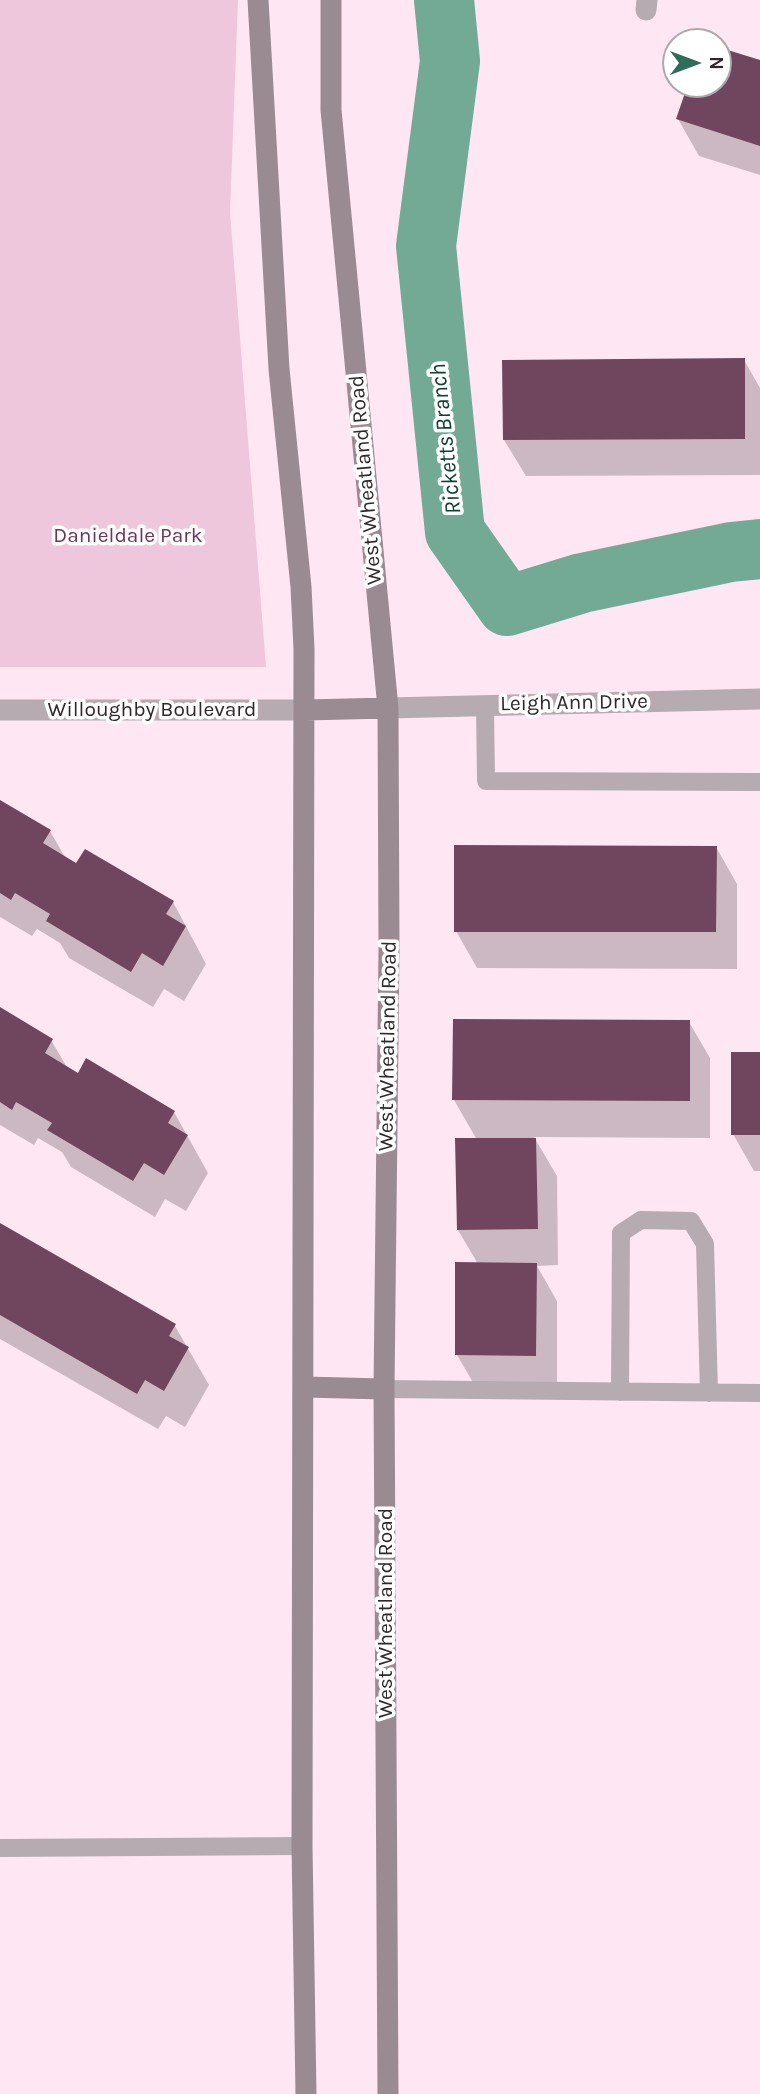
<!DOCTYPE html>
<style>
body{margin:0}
#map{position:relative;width:760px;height:2094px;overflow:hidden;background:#ffe6f3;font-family:Karla,sans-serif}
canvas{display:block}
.north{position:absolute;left:662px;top:28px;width:70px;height:70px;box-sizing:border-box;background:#fff;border:2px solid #aca9ab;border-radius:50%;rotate:90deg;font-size:19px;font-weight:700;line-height:28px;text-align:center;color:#30272c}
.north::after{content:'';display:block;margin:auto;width:24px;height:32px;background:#306d58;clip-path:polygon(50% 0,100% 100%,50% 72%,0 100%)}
</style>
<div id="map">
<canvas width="760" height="2094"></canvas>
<div class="north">N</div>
</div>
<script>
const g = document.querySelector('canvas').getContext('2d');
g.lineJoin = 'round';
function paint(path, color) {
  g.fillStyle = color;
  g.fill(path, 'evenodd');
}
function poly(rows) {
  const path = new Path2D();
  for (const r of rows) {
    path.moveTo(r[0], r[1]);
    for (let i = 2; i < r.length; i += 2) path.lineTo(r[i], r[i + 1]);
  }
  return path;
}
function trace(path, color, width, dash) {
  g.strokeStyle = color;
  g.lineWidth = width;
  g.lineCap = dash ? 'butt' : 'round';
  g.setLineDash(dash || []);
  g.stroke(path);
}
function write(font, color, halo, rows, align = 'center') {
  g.font = font + ' Karla,sans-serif';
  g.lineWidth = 7;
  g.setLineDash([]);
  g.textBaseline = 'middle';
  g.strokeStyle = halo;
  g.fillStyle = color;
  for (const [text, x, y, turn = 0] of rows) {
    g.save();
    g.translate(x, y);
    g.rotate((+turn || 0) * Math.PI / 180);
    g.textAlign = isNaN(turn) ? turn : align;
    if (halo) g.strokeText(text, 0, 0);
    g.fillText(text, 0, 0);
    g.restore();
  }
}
paint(poly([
 [0,0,238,0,230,212,266,667,0,667]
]), '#eec7dc');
paint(poly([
 [718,48,760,62,760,175,699,156,678,119,689,84,718,84],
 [744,360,760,388,760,475,526,476,504,440],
 [0,802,50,831,66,859,173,902,206,964,184,1001,164,989,153,1007,69,958,60,943,37,929,32,936,0,917],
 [716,847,737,884,737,969,477,968,456,931],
 [0,1009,51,1040,68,1069,174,1112,208,1173,186,1211,165,1199,155,1217,71,1167,62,1152,38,1138,34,1145,0,1125],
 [689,1022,710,1058,710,1138,534,1137,557,1176,558,1265,537,1266,557,1301,557,1392,478,1391,457,1355,478,1264,458,1230,477,1140,454,1100],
 [760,1054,760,1171,754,1171,733,1134],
 [0,1225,175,1326,209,1385,185,1427,166,1416,158,1429,0,1339]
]), '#0003');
trace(poly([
 [444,0,450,61,426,246,455,532,507,606,582,583,731,552,760,549]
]), '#73aa95', 60);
paint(poly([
 [718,47,760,60,760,146,676,119,688,84,718,84],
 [745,358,745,439,503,440,502,360],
 [0,800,51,830,43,843,76,863,85,849,174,901,166,914,186,926,163,966,142,953,131,972,46,921,50,914,15,893,11,900,0,893],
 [454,845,717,846,716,932,454,932],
 [0,1007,53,1039,45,1053,78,1073,86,1058,175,1111,168,1123,188,1135,164,1175,144,1163,133,1181,47,1130,52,1123,16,1102,12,1110,0,1102],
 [453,1019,690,1020,690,1101,452,1100],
 [731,1052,760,1052,760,1135,731,1135],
 [455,1138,536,1138,538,1229,457,1230],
 [0,1223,176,1324,169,1336,189,1347,164,1391,145,1380,137,1394,0,1315],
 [455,1262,537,1263,536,1356,455,1355]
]), '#70465e');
trace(poly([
 [485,705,486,781,760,782],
 [384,1389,760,1393],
 [620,1392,621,1233,641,1220,691,1221,705,1244,709,1393],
 [0,1848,302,1846]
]), '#b6abb1', 18);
trace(poly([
 [646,10,647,0],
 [388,708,760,699],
 [0,710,305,710]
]), '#b6abb1', 21);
trace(poly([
 [258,0,279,369,301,587,304,649,302,1846,306,2094],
 [331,0,331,110,388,708,389,948,384,1389,388,2094],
 [305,710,388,708],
 [304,1387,384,1389]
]), '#9a8b93', 21);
write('21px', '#30272c', '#fff', [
 ["West Wheatland Road",366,480,-95],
 ["Leigh Ann Drive",574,703,-1],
 ["Willoughby Boulevard",152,710],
 ["West Wheatland Road",388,1046,-89],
 ["West Wheatland Road",386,1613,-90]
]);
write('21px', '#6f3458', '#fff', [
 ["Danieldale Park",128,536]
]);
write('italic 23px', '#104031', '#fff', [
 ["Ricketts Branch",446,439,-96]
]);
</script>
